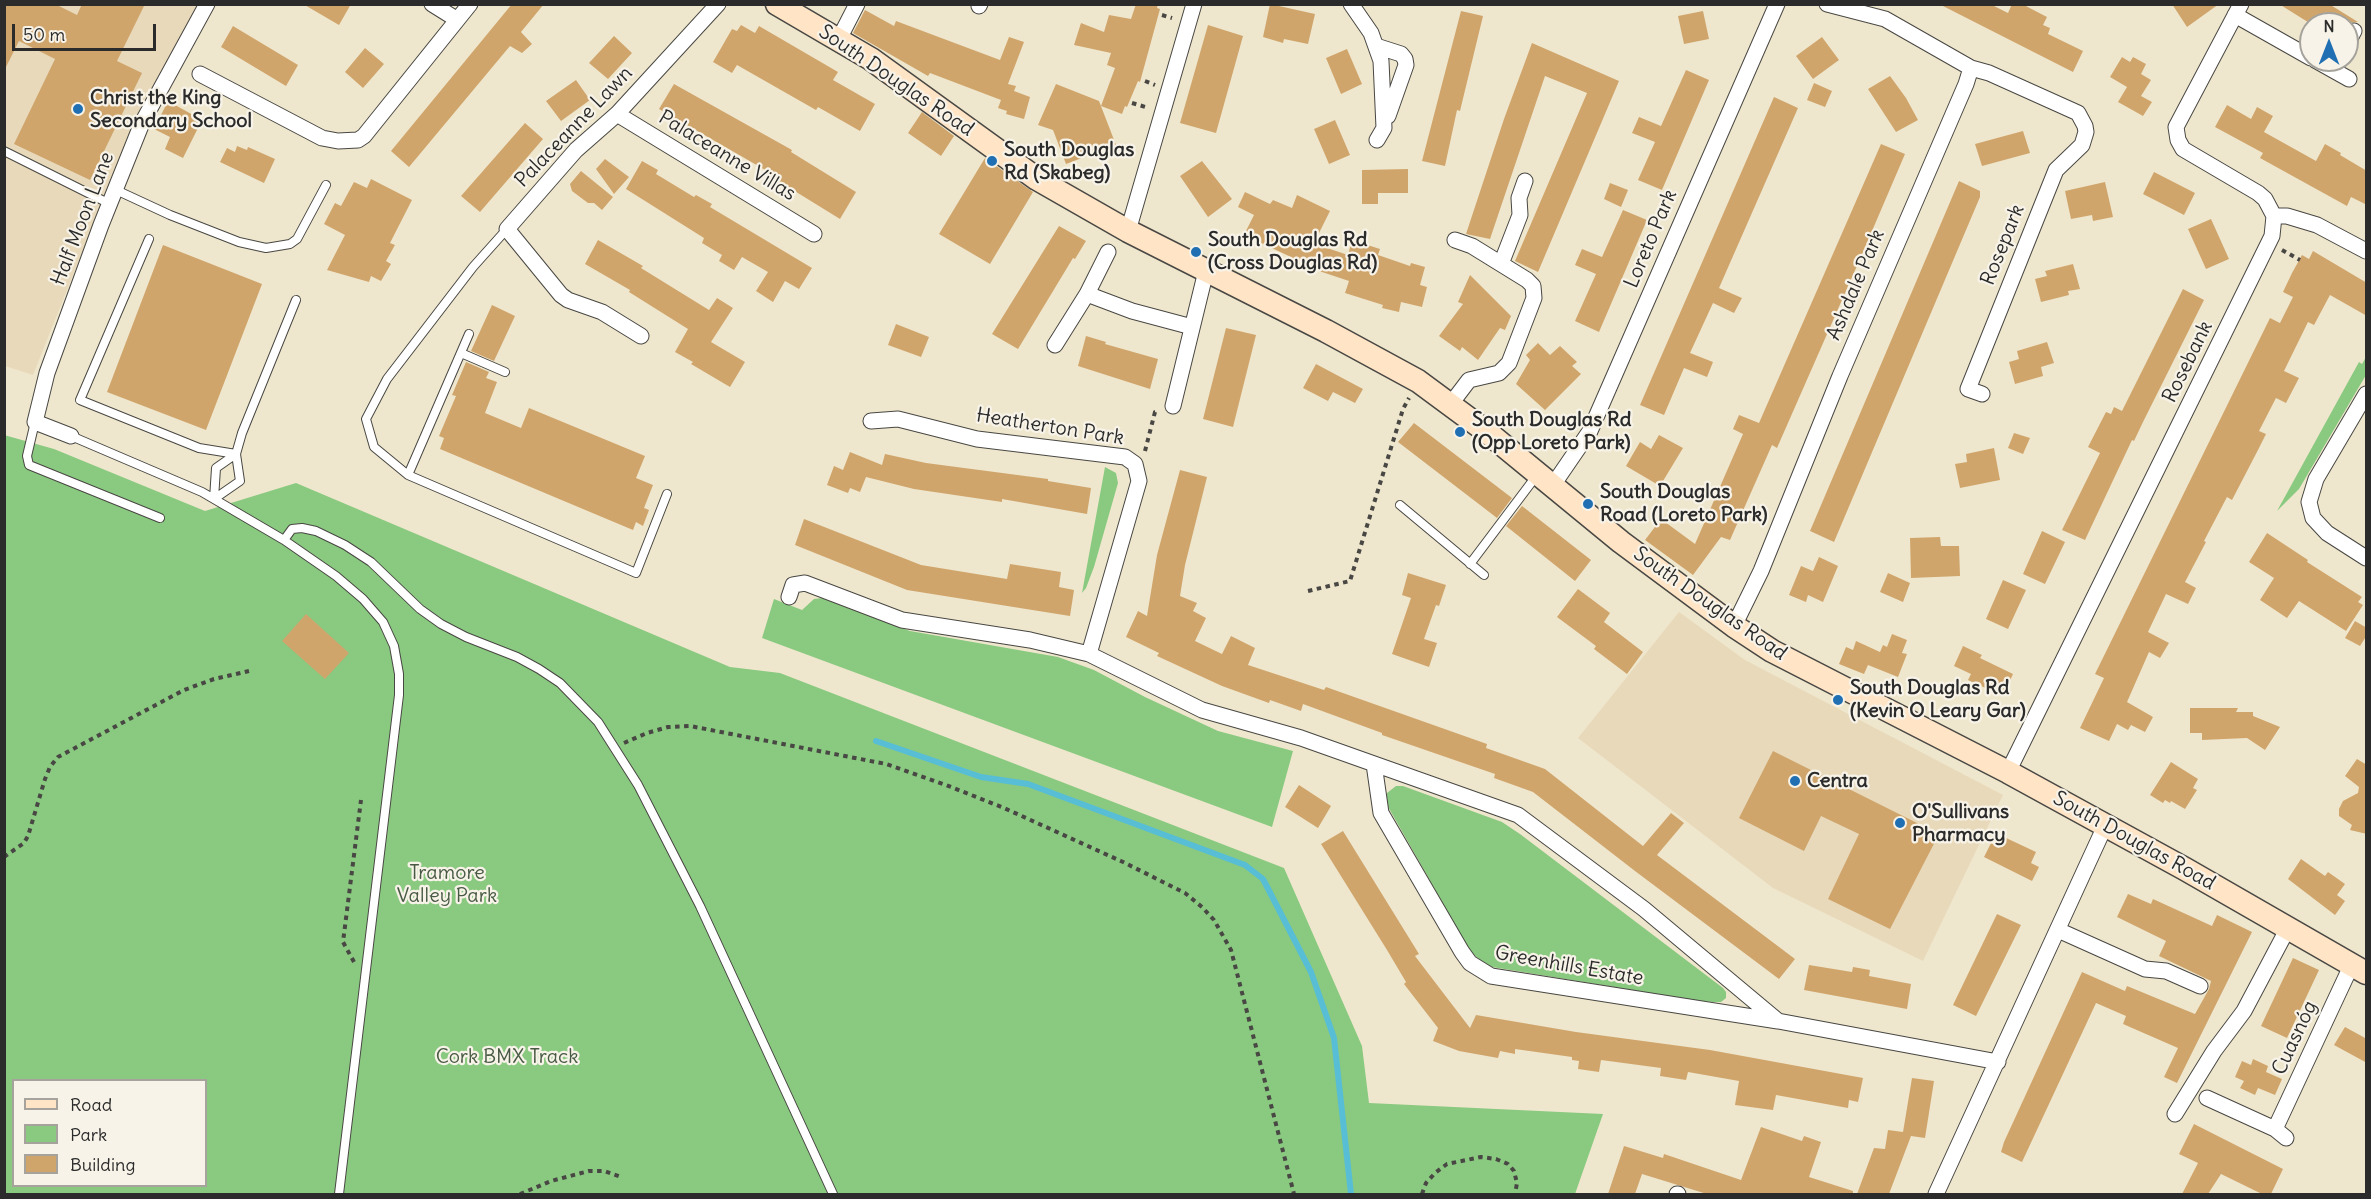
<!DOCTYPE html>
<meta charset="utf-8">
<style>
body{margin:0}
#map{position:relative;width:2371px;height:1199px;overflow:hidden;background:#efe7cd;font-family:Delius,sans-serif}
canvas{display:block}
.frame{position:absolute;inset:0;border:6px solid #2b2b2b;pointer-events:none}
.legend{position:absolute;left:12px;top:1079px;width:195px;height:108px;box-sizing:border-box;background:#f7f3e8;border:2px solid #a5a39c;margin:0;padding:8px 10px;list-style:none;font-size:18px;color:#2b2b2b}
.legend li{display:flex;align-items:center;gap:12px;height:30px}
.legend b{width:30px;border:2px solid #a5a39c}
.north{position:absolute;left:2299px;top:12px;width:60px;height:60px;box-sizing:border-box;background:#f7f3e8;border:2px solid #a5a39c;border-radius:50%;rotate:0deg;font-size:16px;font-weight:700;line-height:24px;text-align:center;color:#2b2b2b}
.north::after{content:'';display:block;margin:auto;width:21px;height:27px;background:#1f6fb2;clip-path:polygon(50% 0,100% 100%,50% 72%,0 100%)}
.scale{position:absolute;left:12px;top:24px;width:144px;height:27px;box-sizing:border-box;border:3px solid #2b2b2b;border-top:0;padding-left:8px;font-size:18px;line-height:21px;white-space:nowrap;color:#2b2b2b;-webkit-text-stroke:4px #f7f3e8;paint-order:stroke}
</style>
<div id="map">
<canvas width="2371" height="1199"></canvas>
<div class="frame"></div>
<ul class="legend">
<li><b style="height:8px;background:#ffe4c6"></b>Road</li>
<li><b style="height:16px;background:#8ac980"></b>Park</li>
<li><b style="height:16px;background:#d0a56c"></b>Building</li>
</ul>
<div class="north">N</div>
<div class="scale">50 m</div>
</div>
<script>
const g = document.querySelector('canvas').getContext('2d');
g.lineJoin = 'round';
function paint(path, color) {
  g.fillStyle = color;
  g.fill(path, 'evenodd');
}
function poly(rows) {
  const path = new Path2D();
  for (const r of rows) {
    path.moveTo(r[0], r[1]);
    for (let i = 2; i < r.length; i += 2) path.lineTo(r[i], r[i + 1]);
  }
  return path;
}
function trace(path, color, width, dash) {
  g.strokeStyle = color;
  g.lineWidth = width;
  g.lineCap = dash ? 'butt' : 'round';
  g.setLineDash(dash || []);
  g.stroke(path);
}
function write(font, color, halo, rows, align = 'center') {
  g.font = font + ' Delius,sans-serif';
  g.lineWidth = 4.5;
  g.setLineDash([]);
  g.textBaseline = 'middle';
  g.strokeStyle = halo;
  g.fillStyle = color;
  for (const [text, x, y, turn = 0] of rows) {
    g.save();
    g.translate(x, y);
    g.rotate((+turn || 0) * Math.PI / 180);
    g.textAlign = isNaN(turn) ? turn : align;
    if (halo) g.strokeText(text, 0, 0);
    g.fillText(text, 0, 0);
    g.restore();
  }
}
paint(poly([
 [5,5,197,5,161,74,142,103,33,375,5,366],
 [1679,612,1745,660,2003,795,1923,961,1773,888,1578,738]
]), '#e8d9ba');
paint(poly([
 [2366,357,2366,375,2299,489,2277,511,2359,362,2362,364],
 [4,435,54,449,205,511,296,483,730,667,780,673,1284,868,1362,1046,1369,1103,1603,1114,1575,1194,5,1194],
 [14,1080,206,1080,206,1186,14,1186],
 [1105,467,1116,473,1118,483,1094,567,1086,588,1082,593],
 [822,598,910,631,1058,657,1094,670,1145,697,1218,731,1293,751,1272,827,762,638,774,599,802,610,814,599],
 [1396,786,1403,786,1502,822,1520,834,1723,988,1726,992,1726,998,1721,1002,1713,1002,1693,1000,1492,967,1480,960,1470,951,1387,805,1387,793]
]), '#8ac980');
trace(poly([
 [876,741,981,777,1028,784,1245,865,1263,879,1311,972,1334,1038,1351,1194]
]), '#58bed6', 6);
paint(poly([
 [4,4,55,4,77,15,82,4,145,4,117,61,142,73,90,180,14,144,55,59,19,41,4,71],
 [303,4,351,4,339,25],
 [512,4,544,4,521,32,532,44,522,53,510,46,409,167,391,151],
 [1136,4,1158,4,1157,8,1160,9,1140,82,1138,81,1127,107,1125,106,1122,114,1101,106,1115,68,1107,65,1111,53,1074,45,1081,23,1104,32,1109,15,1131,19],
 [1270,4,1315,14,1308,44,1284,39,1283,43,1263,37],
 [1939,4,1990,4,2008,13,2012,4,2022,4,2047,17,2043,25,2050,28,2048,34,2083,51,2073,72],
 [2172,4,2219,4,2187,27],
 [2279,4,2329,4,2358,22,2311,24],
 [865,10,894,26,896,21,1000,60,1009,37,1024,42,1008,84,1016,86,1014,91,1030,97,1024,119,1006,114,1007,111,998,108,1001,100,930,73,928,76,853,33],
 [1461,11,1483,16,1460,111,1457,110,1445,166,1422,161],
 [1703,11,1709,39,1684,44,1678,16],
 [741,25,755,33,759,26,838,72,833,80,875,104,860,131,818,107,816,110,737,65,732,73,713,62,732,29,737,31],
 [1208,25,1243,36,1216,133,1180,123],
 [233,26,298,65,286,86,221,47],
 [614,36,632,53,608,79,589,63],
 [1822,37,1839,60,1813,79,1796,56],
 [1532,43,1619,81,1538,272,1515,261,1587,93,1545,76,1490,239,1466,234,1504,119],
 [365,48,384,64,363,88,345,72],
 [1347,49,1362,84,1341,94,1326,58],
 [2122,57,2130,62,2133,57,2146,64,2141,74,2151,80,2141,96,2152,102,2143,116,2118,102,2127,87,2110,77],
 [1686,70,1709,80,1662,190,1638,180,1655,142,1632,133,1639,117,1661,126],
 [1890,76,1906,98,1918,120,1896,132,1868,89],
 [576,80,590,100,561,121,546,101],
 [1814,83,1832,91,1825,107,1807,100],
 [674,84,792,150,791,152,856,192,840,219,780,182,781,179,659,109],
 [1056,84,1099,101,1116,145,1066,164,1053,130,1038,125],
 [1774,97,1798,108,1719,288,1742,298,1734,313,1713,303,1690,353,1713,362,1707,377,1684,368,1664,415,1640,405],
 [168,101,202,120,183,158,165,149,170,137,154,129],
 [2227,105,2251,119,2257,107,2273,116,2264,132,2316,161,2325,144,2341,153,2340,155,2367,171,2367,205,2351,197,2347,206,2260,158,2263,153,2215,127],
 [922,112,954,136,941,156,908,133],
 [1335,120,1350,155,1329,164,1314,129],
 [525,123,543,139,480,212,461,196],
 [2023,131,2030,153,1982,166,1975,144],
 [1881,144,1905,154,1860,259,1777,448,1772,445,1730,540,1721,537,1693,575,1645,540,1661,519,1695,544,1743,434,1733,429,1739,415,1759,423],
 [237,146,247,150,248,147,275,159,264,183,220,162,227,148,235,152],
 [985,158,1033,192,990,264,939,234],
 [605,159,629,177,614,194,596,169],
 [642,161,658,170,656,174,694,197,696,195,712,204,710,207,812,268,799,289,785,281,773,302,756,291,768,272,742,257,734,270,719,261,722,255,702,243,704,238,626,189],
 [1202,161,1232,199,1208,217,1180,176],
 [1408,169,1408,193,1378,193,1378,204,1362,204,1362,170],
 [581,171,613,197,602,210,594,203,588,203,572,191,570,184],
 [2154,172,2195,193,2184,215,2143,194],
 [371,179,412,200,390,243,395,245,386,261,391,264,381,281,371,276,369,282,327,270,345,235,324,224,335,203,341,206,354,182,367,188],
 [1959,181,1980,191,1980,197,1834,542,1810,531],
 [2105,182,2113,217,2093,221,2092,215,2071,219,2065,191],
 [1610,183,1628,190,1621,207,1604,199],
 [1245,192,1270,204,1273,200,1292,208,1297,195,1330,211,1318,235,1321,236,1318,245,1348,255,1352,240,1380,249,1378,255,1410,266,1411,263,1425,267,1420,285,1427,287,1422,307,1401,302,1399,312,1382,308,1383,305,1345,293,1349,281,1310,268,1309,271,1289,265,1291,257,1244,235,1254,215,1238,207],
 [1623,210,1647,220,1599,332,1575,321,1596,274,1575,265,1582,249,1602,257],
 [2211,219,2229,259,2206,269,2188,229],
 [1059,226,1086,241,1075,259,1073,258,1018,349,992,334],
 [598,240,643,266,641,268,709,310,717,298,733,308,711,342,745,362,730,387,691,364,693,362,675,352,688,329,629,292,630,290,585,264],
 [163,245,262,284,206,430,107,392],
 [2313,251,2367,283,2367,316,2330,295,2314,325,2308,322,2284,371,2299,378,2286,403,2276,398,2259,431,2266,434,2258,450,2232,500,2227,497,2204,541,2206,542,2185,582,2196,588,2188,604,2166,594,2148,632,2169,643,2160,658,2149,652,2127,702,2153,717,2145,732,2131,725,2128,730,2117,724,2109,741,2080,728,2104,678,2095,674,2270,318,2280,323,2293,297,2283,292,2292,273,2302,255,2309,259],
 [2073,264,2080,289,2068,291,2069,295,2041,302,2035,279,2047,276,2045,271],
 [1470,275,1511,316,1505,330,1500,328,1478,360,1462,347,1460,351,1439,336,1463,304,1458,302],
 [2183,289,2204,300,2143,422,2134,441,2132,440,2085,540,2062,530,2100,453,2088,447,2106,412,2111,414,2114,407,2122,411],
 [492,305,515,316,494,361,471,351],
 [896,324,929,337,921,357,888,345],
 [1226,328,1256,335,1233,427,1203,419],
 [1086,336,1106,342,1105,344,1158,359,1150,389,1078,366],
 [2047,342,2054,363,2041,367,2043,376,2015,384,2009,362,2019,359,2017,351],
 [1538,343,1550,355,1560,346,1577,362,1572,366,1581,374,1545,410,1516,384,1530,360,1526,355],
 [466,362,489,372,486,378,497,382,485,413,521,428,529,408,645,456,636,478,653,485,644,508,649,510,643,526,636,522,633,530,440,449,444,438,439,436,456,396,452,395],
 [1316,364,1363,389,1355,403,1333,392,1328,401,1303,388],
 [1414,423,1512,498,1497,518,1398,442],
 [2014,433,2030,438,2023,454,2008,448],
 [1659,435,1683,448,1660,486,1626,466,1640,442,1651,449],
 [1994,448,2000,480,1960,488,1955,464,1967,462,1966,454],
 [850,452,882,465,885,454,926,463,1048,479,1048,481,1091,488,1087,514,1002,499,1002,502,914,489,866,477,860,492,850,488,848,493,827,485,834,466,843,470],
 [1180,470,1207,477,1185,565,1180,596,1197,603,1193,611,1206,618,1195,641,1222,654,1231,636,1255,648,1248,665,1324,690,1326,687,1487,744,1486,748,1545,769,1643,846,1671,813,1684,823,1657,855,1795,959,1779,979,1635,871,1533,792,1494,778,1495,774,1382,735,1382,733,1303,704,1301,711,1270,700,1269,703,1222,686,1157,656,1159,653,1126,637,1138,611,1147,616,1157,555],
 [1522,506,1591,560,1575,581,1506,526],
 [804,519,921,565,1007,579,1010,564,1061,572,1059,587,1074,590,1070,616,907,590,795,545],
 [2042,531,2065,542,2045,584,2023,574],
 [2267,533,2308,560,2307,562,2362,597,2358,602,2363,605,2346,631,2299,601,2287,618,2260,600,2274,578,2249,562],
 [1940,537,1941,546,1959,546,1960,576,1911,578,1910,538],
 [1819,557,1838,566,1823,602,1808,595,1806,602,1789,595,1801,566,1813,571],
 [1408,573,1446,585,1439,606,1436,605,1424,639,1437,643,1429,667,1392,654,1411,598,1402,595],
 [1888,573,1910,583,1903,602,1880,592],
 [2003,580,2026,590,2008,629,1986,619],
 [1578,589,1610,613,1604,622,1643,652,1627,674,1594,649,1596,646,1557,617],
 [306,614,349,653,325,679,282,641],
 [2355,621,2367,628,2367,635,2360,646,2345,638],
 [1892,634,1907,640,1902,653,1907,654,1898,677,1868,665,1864,674,1839,664,1846,647,1853,650,1856,641,1880,652,1883,645,1887,647],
 [1963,646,1982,655,1980,658,2013,674,2003,696,1968,680,1971,674,1954,666],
 [2190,708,2238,708,2236,712,2253,712,2253,716,2280,727,2265,750,2247,738,2202,740,2202,733,2190,733],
 [1773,751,1939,834,1890,929,1828,899,1859,834,1821,816,1804,851,1739,818],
 [2357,759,2367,765,2367,834,2350,830,2352,825,2339,816,2339,809,2343,801,2358,793,2359,787,2345,776],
 [2171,762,2198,779,2193,788,2197,790,2185,809,2171,801,2170,803,2165,800,2163,803,2150,795],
 [1299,785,1331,806,1318,828,1285,807],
 [1343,831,1419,954,1415,956,1470,1028,1476,1015,1576,1032,1710,1050,1863,1078,1858,1102,1849,1100,1848,1108,1776,1095,1773,1110,1735,1105,1739,1081,1688,1072,1686,1080,1660,1076,1661,1068,1601,1060,1599,1072,1578,1069,1579,1061,1572,1060,1572,1057,1515,1049,1515,1054,1500,1051,1498,1058,1459,1051,1433,1041,1438,1028,1404,984,1406,982,1387,950,1321,844],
 [2004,837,2036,852,2031,863,2039,867,2032,881,1984,857,1991,843,1999,848],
 [2301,859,2325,876,2328,872,2345,884,2337,895,2345,901,2335,915,2288,879],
 [2128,894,2151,904,2153,899,2212,926,2217,915,2252,932,2177,1083,2164,1077,2178,1048,2123,1024,2126,1016,2096,1003,2022,1162,2001,1152,2004,1142,2082,972,2125,991,2127,986,2195,1014,2209,989,2211,981,2159,956,2166,941,2117,917],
 [1997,914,2021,925,1976,1016,1953,1005],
 [2293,958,2319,970,2287,1038,2261,1026],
 [1809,965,1852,972,1853,967,1870,970,1869,976,1911,984,1907,1009,1804,990],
 [2345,1027,2367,1039,2367,1063,2334,1045],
 [2253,1059,2268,1066,2266,1072,2282,1079,2275,1095,2258,1088,2255,1095,2240,1088,2244,1081,2235,1077,2242,1061,2251,1065],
 [1912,1078,1934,1081,1925,1138,1911,1136,1889,1194,1857,1194,1874,1148,1885,1149,1888,1130,1903,1132],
 [2194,1124,2283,1169,2271,1194,2262,1194,2221,1174,2208,1194,2182,1194,2198,1163,2179,1154],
 [1761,1127,1802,1141,1804,1136,1821,1142,1809,1177,1853,1191,1853,1194,1707,1194,1642,1174,1635,1194,1608,1194,1624,1146,1663,1158,1664,1154,1741,1180]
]), '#d0a56c');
const lane = poly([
 [4,151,110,204],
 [116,190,170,215,239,242,266,248,290,244,297,239,326,185],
 [507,229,473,267,387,379,366,419,374,447,408,475,636,573,667,494],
 [149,239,80,400,199,448,236,454,242,433,296,300],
 [461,353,505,372],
 [35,422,27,456,29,465,160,518],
 [71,436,202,492,284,540,336,576,363,599,383,622,394,646,399,674,399,695,339,1194],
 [236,454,240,481,214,499,216,468,236,454],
 [408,475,469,334],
 [1400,505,1484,575],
 [284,540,292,529,302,528,316,531,345,545,371,562,420,609,441,624,466,637,517,657,539,669,560,683,598,722,638,785,700,906,833,1194],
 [1470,564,1537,475]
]);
const street = poly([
 [432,4,456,19],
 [1351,4,1371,33,1381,61,1384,128,1377,140],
 [1827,4,1885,19,1971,68],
 [979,6,980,4],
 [2235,15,2311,58],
 [839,39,857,4],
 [2347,44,2354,31],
 [1376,46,1401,54,1405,59,1406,65,1388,116],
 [2315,60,2349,79],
 [200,74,322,138,338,141,358,140,364,136,470,4],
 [617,114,814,234],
 [2274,216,2287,216,2317,225,2366,251],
 [1128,231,1194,4],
 [1501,264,1520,215,1519,198,1525,181],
 [1087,294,1132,311,1192,327],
 [641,336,602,312,568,300,561,295,507,229,576,150,617,114,718,4],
 [1055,345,1087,294,1108,252],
 [2366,394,2316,479,2309,502,2313,518,2327,533,2366,558],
 [1450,405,1469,380,1499,373,1509,363,1534,298,1533,286,1527,280,1472,246,1455,240],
 [1173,406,1206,271],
 [871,421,898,419,977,439,1125,457,1135,464,1139,481,1089,654],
 [71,436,35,422,47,373,101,225,142,123,207,4],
 [1553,485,1590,431,1777,4],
 [789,597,793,585,805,583,902,620,1030,640,1089,654,1202,710,1301,738,1518,815,1644,909,1778,1021],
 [1734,626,1761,571,1840,376,1966,84,1971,68,1989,73,2078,113,2085,126,2086,132,2082,145,2056,170,1968,389,1982,394],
 [1374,764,1381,813,1462,952,1470,963,1491,976,1778,1021,1998,1062],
 [2008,772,2272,236,2274,216,2265,199,2258,193,2183,149,2178,140,2176,127,2241,4],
 [2058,930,2145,969,2166,971,2200,986],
 [2207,1098,2275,1129,2286,1138],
 [2175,1114,2214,1051,2244,1011,2288,928],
 [2275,1129,2352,964],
 [1677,1194,1678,1194],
 [1936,1194,2105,826]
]);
const secondary = poly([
 [777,4,871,59,1037,179,1128,231,1326,331,1418,381,1487,432,1621,542,1734,626,1772,651,2008,772,2185,869,2366,973]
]);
trace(lane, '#484743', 10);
trace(street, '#484743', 17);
trace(secondary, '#484743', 25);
trace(poly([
 [1162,15,1172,18],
 [1145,81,1155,85],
 [1132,103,1149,108],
 [2282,250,2300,260],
 [1145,451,1155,412,1158,411],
 [1308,591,1350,581,1403,409,1409,398],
 [624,743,647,733,668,727,690,726,886,764,946,785,1004,808,1123,862,1185,893,1202,907,1214,920,1231,950,1294,1194],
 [4,857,24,843,28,836,45,779,50,767,58,757,184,690,214,679,249,671],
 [354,962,343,942,361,800],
 [520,1194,551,1181,589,1171,604,1171,621,1177],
 [1422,1194,1426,1183,1435,1173,1447,1164,1481,1157,1496,1159,1508,1164,1514,1171,1517,1183,1515,1194]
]), '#484743', 4, [4.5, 4.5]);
trace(lane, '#fff', 8);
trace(street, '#fff', 15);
trace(secondary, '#ffe4c6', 22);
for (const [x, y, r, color] of [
 [78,109,6,"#1f6fb2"],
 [992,161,6,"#1f6fb2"],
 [1196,252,6,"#1f6fb2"],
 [1460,432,6,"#1f6fb2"],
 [1588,504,6,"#1f6fb2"],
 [1838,700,6,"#1f6fb2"],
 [1795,781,6,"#1f6fb2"],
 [1900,823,6,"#1f6fb2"]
]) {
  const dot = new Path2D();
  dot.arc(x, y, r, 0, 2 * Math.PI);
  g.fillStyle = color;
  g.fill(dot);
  trace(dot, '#f7f3e8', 2);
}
write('20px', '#2b2b2b', '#f7f3e8', [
 ["South Douglas Road",896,81,34],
 ["Palaceanne Lawn",574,127,-46],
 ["Palaceanne Villas",727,156,31],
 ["Half Moon Lane",83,219,-69],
 ["Loreto Park",1651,239,-67],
 ["Rosepark",2003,245,-68],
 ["Ashdale Park",1856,285,-67],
 ["Rosebank",2188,362,-64],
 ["Heatherton Park",1050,427,9],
 ["South Douglas Road",1710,604,35],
 ["South Douglas Road",2134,841,29],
 ["Greenhills Estate",1569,966,10],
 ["Cuasnóg",2295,1038,-65]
]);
write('bold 20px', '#2b2b2b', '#f7f3e8', [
 ["Christ the King",90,98],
 ["Secondary School",90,121],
 ["South Douglas",1004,150],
 ["Rd (Skabeg)",1004,173],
 ["South Douglas Rd",1208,240],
 ["(Cross Douglas Rd)",1208,263],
 ["South Douglas Rd",1472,420],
 ["(Opp Loreto Park)",1472,443],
 ["South Douglas",1600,492],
 ["Road (Loreto Park)",1600,515],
 ["South Douglas Rd",1850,688],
 ["(Kevin O Leary Gar)",1850,711],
 ["Centra",1807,781],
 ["O'Sullivans",1912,812],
 ["Pharmacy",1912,835]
], 'left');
write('20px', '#485a44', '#f7f3e8', [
 ["Tramore",447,873],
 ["Valley Park",447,896],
 ["Cork BMX Track",507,1057]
]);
</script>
